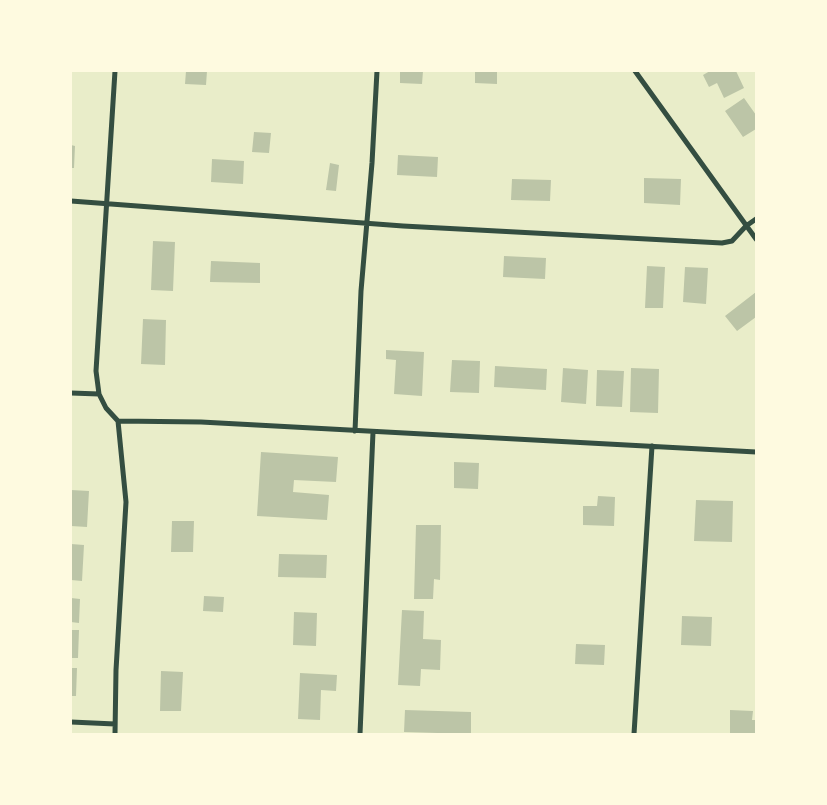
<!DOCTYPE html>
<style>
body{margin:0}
#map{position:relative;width:827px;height:805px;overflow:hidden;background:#e9edc9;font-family:"Archivo Narrow",sans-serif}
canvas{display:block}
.frame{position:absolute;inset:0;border:72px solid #fefae0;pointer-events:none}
</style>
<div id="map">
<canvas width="827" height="805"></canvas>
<div class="frame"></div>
</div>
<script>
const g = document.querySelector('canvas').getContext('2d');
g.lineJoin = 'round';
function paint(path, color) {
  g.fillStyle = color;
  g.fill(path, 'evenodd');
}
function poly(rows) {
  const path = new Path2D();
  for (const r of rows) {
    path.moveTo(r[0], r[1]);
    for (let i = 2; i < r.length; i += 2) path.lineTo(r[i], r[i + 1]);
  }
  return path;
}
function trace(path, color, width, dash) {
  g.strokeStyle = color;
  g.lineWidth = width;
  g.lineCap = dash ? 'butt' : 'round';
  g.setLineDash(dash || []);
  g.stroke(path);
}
paint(poly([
 [186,71,207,71,206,85,185,84],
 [400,71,423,71,422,84,400,83],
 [475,71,497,71,497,84,475,83],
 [710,71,736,71,744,88,724,98,717,83,709,87,703,75],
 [744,98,756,115,756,129,743,137,725,111],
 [254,132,271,133,269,153,252,152],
 [71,145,75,146,74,168,71,168],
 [398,155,438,157,437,177,397,175],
 [212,159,244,161,243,184,211,182],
 [330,163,339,165,336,191,326,190],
 [644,178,681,179,680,205,644,203],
 [512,179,551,180,550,201,511,200],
 [153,241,175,242,173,291,151,290],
 [504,256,546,258,545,279,503,277],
 [211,261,260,263,260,283,210,282],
 [647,266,665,267,663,308,645,308],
 [685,267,708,268,706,304,683,302],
 [756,292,756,317,737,331,725,316],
 [143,319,166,320,165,365,141,364],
 [386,350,424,352,422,396,394,394,396,360,386,359],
 [452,360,480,361,479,393,450,392],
 [495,366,547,369,546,390,494,387],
 [563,368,588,370,586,404,561,402],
 [631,368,659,369,658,413,630,412],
 [597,370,624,371,622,407,596,406],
 [261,452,338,457,336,482,294,480,293,492,329,495,327,520,257,516],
 [454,462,479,463,478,489,454,488],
 [71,490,89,491,87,527,71,526],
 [598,496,615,497,614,526,583,525,583,506,597,506],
 [696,500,733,501,732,542,694,541],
 [172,521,194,521,193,552,171,552],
 [416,525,441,525,440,580,434,579,433,599,414,599],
 [71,544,84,545,82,581,71,580],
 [279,554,327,555,326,578,278,577],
 [204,596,224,597,223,612,203,611],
 [71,598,80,599,79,623,71,622],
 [402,610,424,611,423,639,441,640,440,670,421,669,420,686,398,685],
 [294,612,317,613,316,646,293,645],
 [682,616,712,617,711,646,681,645],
 [71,630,79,630,78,658,71,658],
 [576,644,605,645,604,665,575,664],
 [71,668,77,668,76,696,71,696],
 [161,671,183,672,181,711,160,711],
 [300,673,337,675,336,691,321,690,320,720,298,719],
 [405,710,471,712,471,734,404,732],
 [730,710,753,711,752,720,756,720,756,734,730,734]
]), '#bcc5a7');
trace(poly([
 [635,71,756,239],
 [71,201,403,226,722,243,732,241,746,226,756,219],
 [71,393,99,394],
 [118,421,201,422,756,452],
 [355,431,361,291,372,163,377,71],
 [71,722,115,724],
 [115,734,116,670,126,502,118,421,106,408,99,394,96,371,115,71],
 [360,734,373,432],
 [634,734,652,446]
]), '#344e41', 5);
</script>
